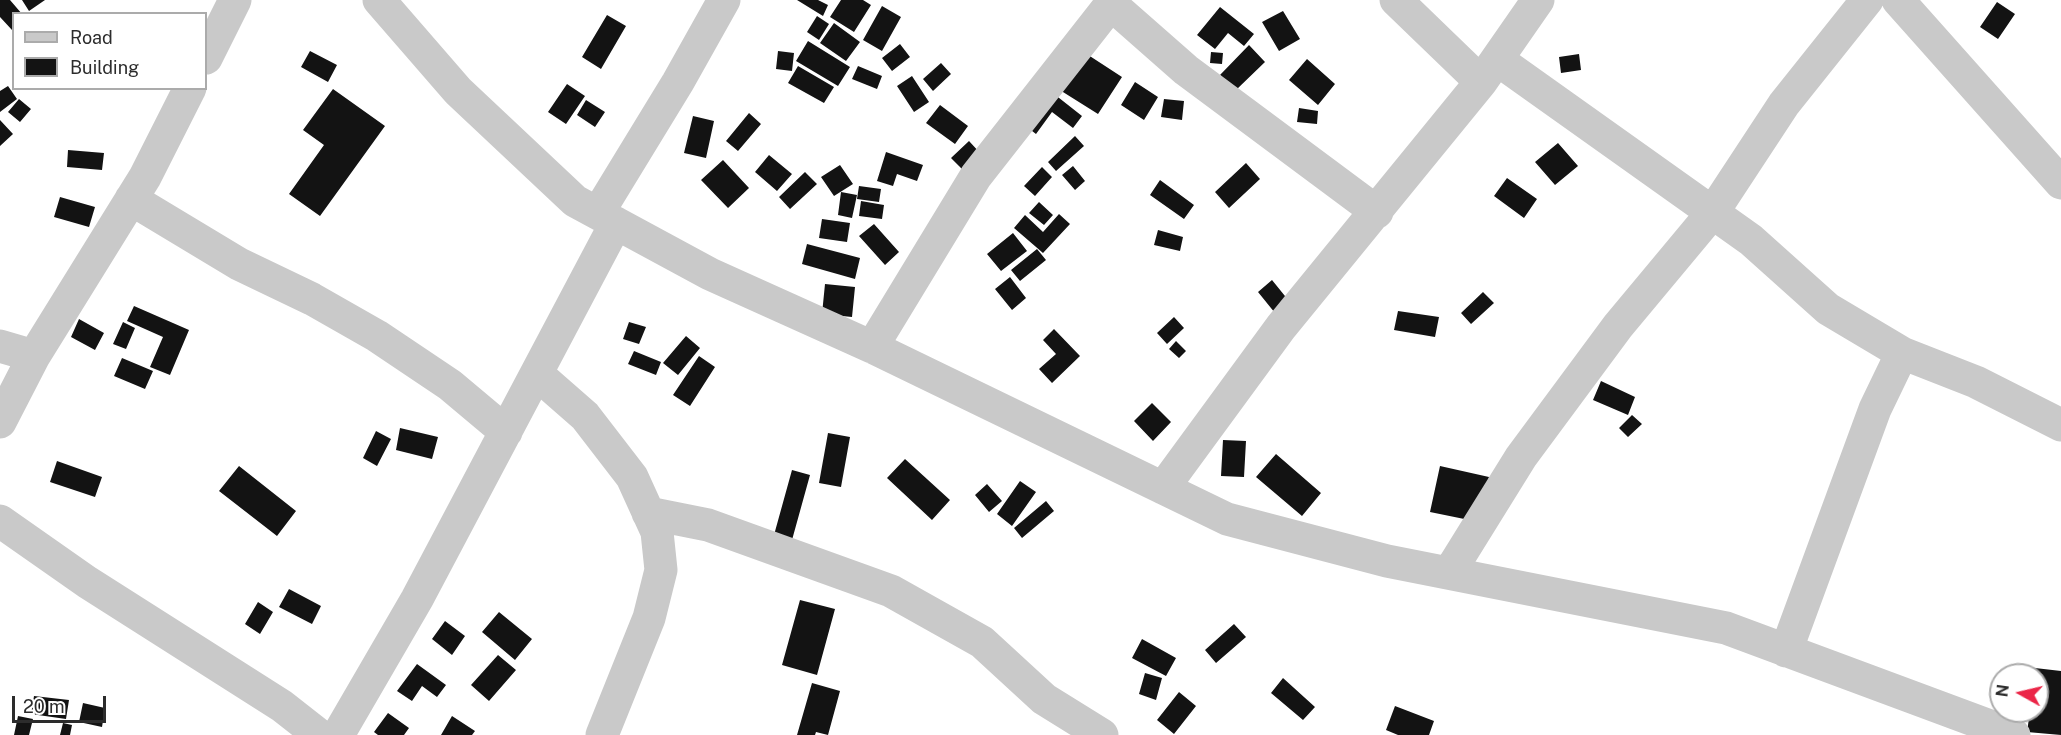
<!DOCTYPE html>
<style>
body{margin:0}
#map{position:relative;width:2061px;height:735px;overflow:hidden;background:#fff;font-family:"Public Sans",sans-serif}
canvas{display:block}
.legend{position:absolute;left:12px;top:12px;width:195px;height:78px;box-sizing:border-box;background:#fff;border:2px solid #ababab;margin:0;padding:8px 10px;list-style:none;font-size:18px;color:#2c2c2c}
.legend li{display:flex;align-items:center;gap:12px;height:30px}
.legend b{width:30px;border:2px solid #ababab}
.north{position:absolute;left:1989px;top:663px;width:60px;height:60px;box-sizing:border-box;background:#fff;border:2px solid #ababab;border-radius:50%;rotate:278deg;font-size:16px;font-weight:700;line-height:24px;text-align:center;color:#2c2c2c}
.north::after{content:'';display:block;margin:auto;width:21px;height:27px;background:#eb2547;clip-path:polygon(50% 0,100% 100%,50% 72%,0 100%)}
.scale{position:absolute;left:12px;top:696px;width:94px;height:27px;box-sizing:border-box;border:3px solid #2c2c2c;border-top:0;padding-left:8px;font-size:18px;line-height:21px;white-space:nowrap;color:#2c2c2c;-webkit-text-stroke:4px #fff;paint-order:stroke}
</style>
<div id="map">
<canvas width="2061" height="735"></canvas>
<ul class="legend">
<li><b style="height:8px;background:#c9c9c9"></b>Road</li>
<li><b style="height:16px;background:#131313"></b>Building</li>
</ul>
<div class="north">N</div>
<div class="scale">20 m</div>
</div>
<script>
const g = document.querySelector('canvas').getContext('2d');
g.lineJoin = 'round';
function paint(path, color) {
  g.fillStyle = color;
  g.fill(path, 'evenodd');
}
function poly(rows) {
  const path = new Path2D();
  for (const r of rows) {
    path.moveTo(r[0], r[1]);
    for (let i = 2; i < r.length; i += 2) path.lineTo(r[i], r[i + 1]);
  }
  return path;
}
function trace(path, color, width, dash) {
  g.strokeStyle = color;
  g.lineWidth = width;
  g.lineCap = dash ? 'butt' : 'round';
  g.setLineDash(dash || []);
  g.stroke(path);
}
paint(poly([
 [0,0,10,0,22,14,14,14,12,30,0,17],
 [22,0,45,0,29,11],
 [797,0,818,0,828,5,823,16],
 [841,0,863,0,871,5,854,32,830,17],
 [1997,2,2015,14,1998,39,1980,27],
 [882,6,901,17,882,51,863,40],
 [1220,7,1254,34,1244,46,1228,33,1215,49,1197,35],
 [1283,11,1300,39,1279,51,1262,22],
 [607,15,626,26,601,69,582,57],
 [817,16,829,24,819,40,807,32],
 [834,23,860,42,846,61,820,43],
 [808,41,850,67,838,86,796,61],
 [900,44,910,57,892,71,882,58],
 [1249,45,1265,62,1236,90,1220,75],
 [1079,49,1122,77,1098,114,1055,87],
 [310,51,337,65,328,82,301,67],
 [778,51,794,53,792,71,776,69],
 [1211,52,1223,53,1222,64,1210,63],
 [1579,54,1581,70,1561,73,1559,57],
 [1307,59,1335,84,1318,105,1289,80],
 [941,63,951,74,933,91,923,79],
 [798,66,834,87,824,103,788,83],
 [858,66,882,76,877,89,852,79],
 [912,76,929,102,914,112,897,86],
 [1135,82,1158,97,1144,120,1121,105],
 [567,84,585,96,566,124,548,112],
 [8,86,17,99,0,112,0,91],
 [333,89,385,126,320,216,289,194,324,145,303,130],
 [1049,90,1082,116,1073,128,1052,112,1036,134,1023,124],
 [19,99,31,109,20,122,8,112],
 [1164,99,1184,101,1182,120,1161,117],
 [586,100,605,112,595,127,577,115],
 [940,105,968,126,955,144,926,123],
 [1299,108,1318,111,1317,124,1297,122],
 [749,113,761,124,738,151,726,141],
 [693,116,714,121,706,158,684,153],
 [0,120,13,134,0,146],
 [1075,136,1084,146,1056,171,1048,162],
 [969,141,981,154,963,170,951,158],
 [1558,143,1578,166,1555,185,1535,162],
 [68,150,104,153,102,170,67,167],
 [886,152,923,165,917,181,897,174,893,186,877,181],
 [769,155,792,174,777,191,755,172],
 [723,160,749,188,728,208,701,180],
 [1246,163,1260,179,1229,208,1215,192],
 [840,165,853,184,834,196,821,177],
 [1073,166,1085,181,1075,190,1062,175],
 [1042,167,1052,177,1035,196,1024,186],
 [805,172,817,184,790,209,779,197],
 [1507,178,1537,199,1524,218,1494,196],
 [1160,180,1194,205,1184,219,1150,195],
 [859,186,881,189,879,202,857,199],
 [841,192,857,195,852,218,838,215],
 [60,197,95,207,89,227,54,217],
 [861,201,884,205,882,219,859,216],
 [1039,202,1053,215,1044,225,1029,213],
 [1059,214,1070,224,1043,253,1014,228,1025,215,1043,232],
 [822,219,850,223,847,242,819,238],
 [874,224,899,252,885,265,859,236],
 [1158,230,1183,237,1180,251,1154,245],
 [1013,233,1027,251,1001,271,987,254],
 [807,244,860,258,855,279,802,264],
 [1037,249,1046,260,1020,281,1011,270],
 [1010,277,1026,298,1012,310,995,289],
 [1272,280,1289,301,1275,313,1258,292],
 [825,284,855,287,852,317,822,314],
 [1483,292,1494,303,1471,324,1461,313],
 [134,306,189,330,170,375,150,367,163,337,127,321],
 [1398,311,1439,317,1435,337,1394,330],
 [1174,317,1184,328,1167,344,1157,333],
 [79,319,104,333,95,350,71,337],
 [123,322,135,328,126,349,113,344],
 [629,322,646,327,639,344,623,339],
 [1054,329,1080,356,1052,383,1039,369,1056,354,1043,340],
 [686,336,700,348,678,375,663,363],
 [1176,341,1186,351,1179,358,1169,349],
 [634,351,661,362,656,375,628,364],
 [699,356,715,367,690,406,673,395],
 [122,358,153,371,145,389,114,376],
 [1601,381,1635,397,1628,415,1593,400],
 [1152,403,1171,422,1153,441,1134,421],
 [1632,415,1642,424,1628,437,1619,428],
 [400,428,438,437,432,459,396,450],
 [376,431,391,439,377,466,363,458],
 [828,433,850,437,841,487,819,483],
 [1223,440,1246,441,1244,477,1221,476],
 [1276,454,1321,493,1302,516,1256,477],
 [905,459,950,500,932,520,887,478],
 [57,461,102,477,95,497,50,482],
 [239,466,296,511,277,536,219,491],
 [1440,466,1489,477,1479,522,1430,512],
 [792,470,810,475,792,540,774,535],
 [1020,481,1036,492,1012,526,997,514],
 [987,484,1002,501,989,512,975,495],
 [1046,501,1054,511,1022,538,1014,528],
 [289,589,321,606,312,624,279,607],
 [800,600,835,609,817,675,782,665],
 [258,602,273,612,260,634,245,624],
 [499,612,532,639,515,660,482,632],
 [445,621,465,636,452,655,432,639],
 [1234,624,1246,637,1216,663,1205,650],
 [1142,639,1176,658,1166,676,1132,658],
 [498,655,516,670,489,701,471,685],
 [417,664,446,685,437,697,422,686,412,701,397,691],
 [2035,668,2061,671,2061,735,2027,732,2030,711,2037,711],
 [1145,673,1162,678,1156,700,1139,694],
 [1283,678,1315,707,1303,720,1271,693],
 [812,683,840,691,828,735,816,732,815,735,797,735],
 [1179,692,1196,706,1174,734,1157,720],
 [34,696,69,700,66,719,31,714],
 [83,703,105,708,102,727,79,722],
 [1395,706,1434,721,1429,735,1398,735,1386,730],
 [388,713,409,728,404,735,378,735,374,732],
 [18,716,33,719,29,735,14,735],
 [452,716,475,731,472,735,441,735],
 [63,723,72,725,70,735,60,735]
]), '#131313');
trace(poly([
 [379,0,458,91,575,201,710,274,872,347,1227,519,1387,561,1726,628,2014,735],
 [1396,0,1481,82],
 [1898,0,2061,183],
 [1111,4,1186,70,1377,212],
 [206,58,235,0],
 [1498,60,1751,240,1828,309,1902,353,1976,382,2061,425],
 [131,199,239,264,312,299,377,336,450,385,506,432],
 [598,213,678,82,724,0],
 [0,346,34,356],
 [872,347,976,176,1114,0],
 [537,374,585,416,632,477,657,532,661,570,649,618,602,735],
 [0,422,34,356,145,177,190,88],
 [1163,488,1281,327,1481,82,1538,0],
 [648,513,708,525,891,591,982,642,1044,699,1102,735],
 [0,521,87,582,282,706,319,735],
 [1449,573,1521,457,1618,326,1713,212,1784,104,1867,0],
 [1786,651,1875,409,1902,353],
 [338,735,417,599,616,223]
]), '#c9c9c9', 33);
</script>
